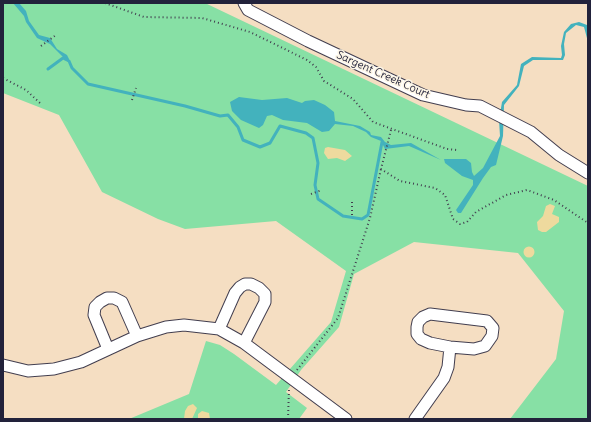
<!DOCTYPE html>
<style>
body{margin:0}
#map{position:relative;width:591px;height:422px;overflow:hidden;background:#f5dec2;font-family:Delius,sans-serif}
canvas{display:block}
.frame{position:absolute;inset:0;border:4px solid #22223b;pointer-events:none}
</style>
<div id="map">
<canvas width="591" height="422"></canvas>
<div class="frame"></div>
</div>
<script>
const g = document.querySelector('canvas').getContext('2d');
g.lineJoin = 'round';
function paint(path, color) {
  g.fillStyle = color;
  g.fill(path, 'evenodd');
}
function poly(rows) {
  const path = new Path2D();
  for (const r of rows) {
    if (r.length === 3) {
      path.moveTo(r[0] + r[2], r[1]);
      path.arc(r[0], r[1], r[2], 0, 2 * Math.PI);
      continue;
    }
    path.moveTo(r[0], r[1]);
    for (let i = 2; i < r.length; i += 2) path.lineTo(r[i], r[i + 1]);
  }
  return path;
}
function trace(path, color, width, dash) {
  g.strokeStyle = color;
  g.lineWidth = width;
  g.lineCap = dash ? 'butt' : 'round';
  g.setLineDash(dash || []);
  g.stroke(path);
}
function write(font, color, halo, rows, align = 'center') {
  g.font = font + ' Delius,sans-serif';
  g.lineWidth = 3;
  g.setLineDash([]);
  g.textBaseline = 'middle';
  g.strokeStyle = halo;
  g.fillStyle = color;
  for (const [text, x, y, turn = 0] of rows) {
    g.save();
    g.translate(x, y);
    g.rotate((+turn || 0) * Math.PI / 180);
    g.textAlign = isNaN(turn) ? turn : align;
    if (halo) g.strokeText(text, 0, 0);
    g.fillText(text, 0, 0);
    g.restore();
  }
}
paint(poly([
 [3,3,205,3,588,186,588,419,510,419,556,359,564,311,518,253,414,242,354,274,339,327,301,370,286,392,307,408,299,419,129,419,189,394,206,341,220,345,234,354,276,385,331,322,346,271,276,221,185,229,158,219,102,192,59,115,3,93]
]), '#87e0a5');
paint(poly([
 [328,147,345,150,352,156,345,161,337,158,328,159,324,153,325,148],
 [550,204,555,206,552,214,559,217,559,222,546,232,542,232,538,230,537,222,543,216,546,206],
 [529,252,5.5],
 [193,404,197,408,192,419,184,419,185,411,188,406],
 [202,411,209,413,210,419,198,419,198,414]
]), '#eeda9e');
paint(poly([
 [13,3,19,3,26,11,29,21,39,35,50,38,57,49,67,55,69,59,68,62,50,44,37,38,26,22,24,16],
 [579,22,587,25,588,42,584,27,576,25,566,33,564,44,565,55,563,60,533,60,524,66,519,86,504,105,503,136,496,165,491,167,483,178,461,213,458,213,456,210,473,185,473,180,462,176,445,163,444,159,466,159,471,163,472,172,474,176,483,168,500,136,499,120,502,102,517,85,521,64,532,57,561,58,562,55,561,46,564,32,571,24],
 [239,97,262,100,287,98,302,103,305,101,314,100,325,105,334,112,335,121,360,126,370,132,371,135,381,137,385,142,391,145,411,143,441,160,409,146,385,149,381,141,371,137,366,132,353,126,335,124,329,131,322,132,307,123,283,120,272,115,267,116,263,125,259,128,241,120,232,111,230,102]
]), '#43b2bd');
trace(poly([
 [48,69,63,58,69,61,72,68,88,84,185,106,220,116,228,115,238,127,243,140,260,147,270,143,280,126,306,133,313,138,318,163,315,185,318,199,343,216,362,219,368,215,382,142]
]), '#43b2bd', 3);
const street = poly([
 [244,3,248,10,308,41,423,95,466,105,480,106,531,132,559,155,588,173],
 [430,314,487,321,493,328,492,336,485,346,474,349,450,347,430,343,421,339,417,334,417,327,418,322,423,317,430,314],
 [219,329,235,293,240,287,245,284,251,284,259,288,265,294,265,302,244,343],
 [108,349,94,315,95,307,100,302,107,298,114,298,122,302,137,336],
 [3,365,28,371,54,369,81,362,137,336,166,327,184,325,219,329,244,343,346,419],
 [415,419,444,378,448,367,450,347]
]);
trace(street, '#423e4f', 13);
trace(poly([
 [105,3,144,17,202,18,250,32,307,60,316,67,324,81,353,99,373,122,447,149,457,150],
 [41,46,56,35],
 [3,78,26,90,41,104],
 [132,100,136,88],
 [391,130,381,169,400,181,435,188,445,195,453,219,460,224,467,222,476,212,506,195,527,190,554,200,588,223],
 [311,194,322,190],
 [352,215,352,199],
 [297,370,338,318,370,218,381,169],
 [288,419,289,388]
]), '#423e4f', 2, [1, 3]);
trace(street, '#fff', 11);
write('11px', '#22223b', '#fcf5e5', [
 ["Sargent Creek Court",383,75,24]
]);
</script>
